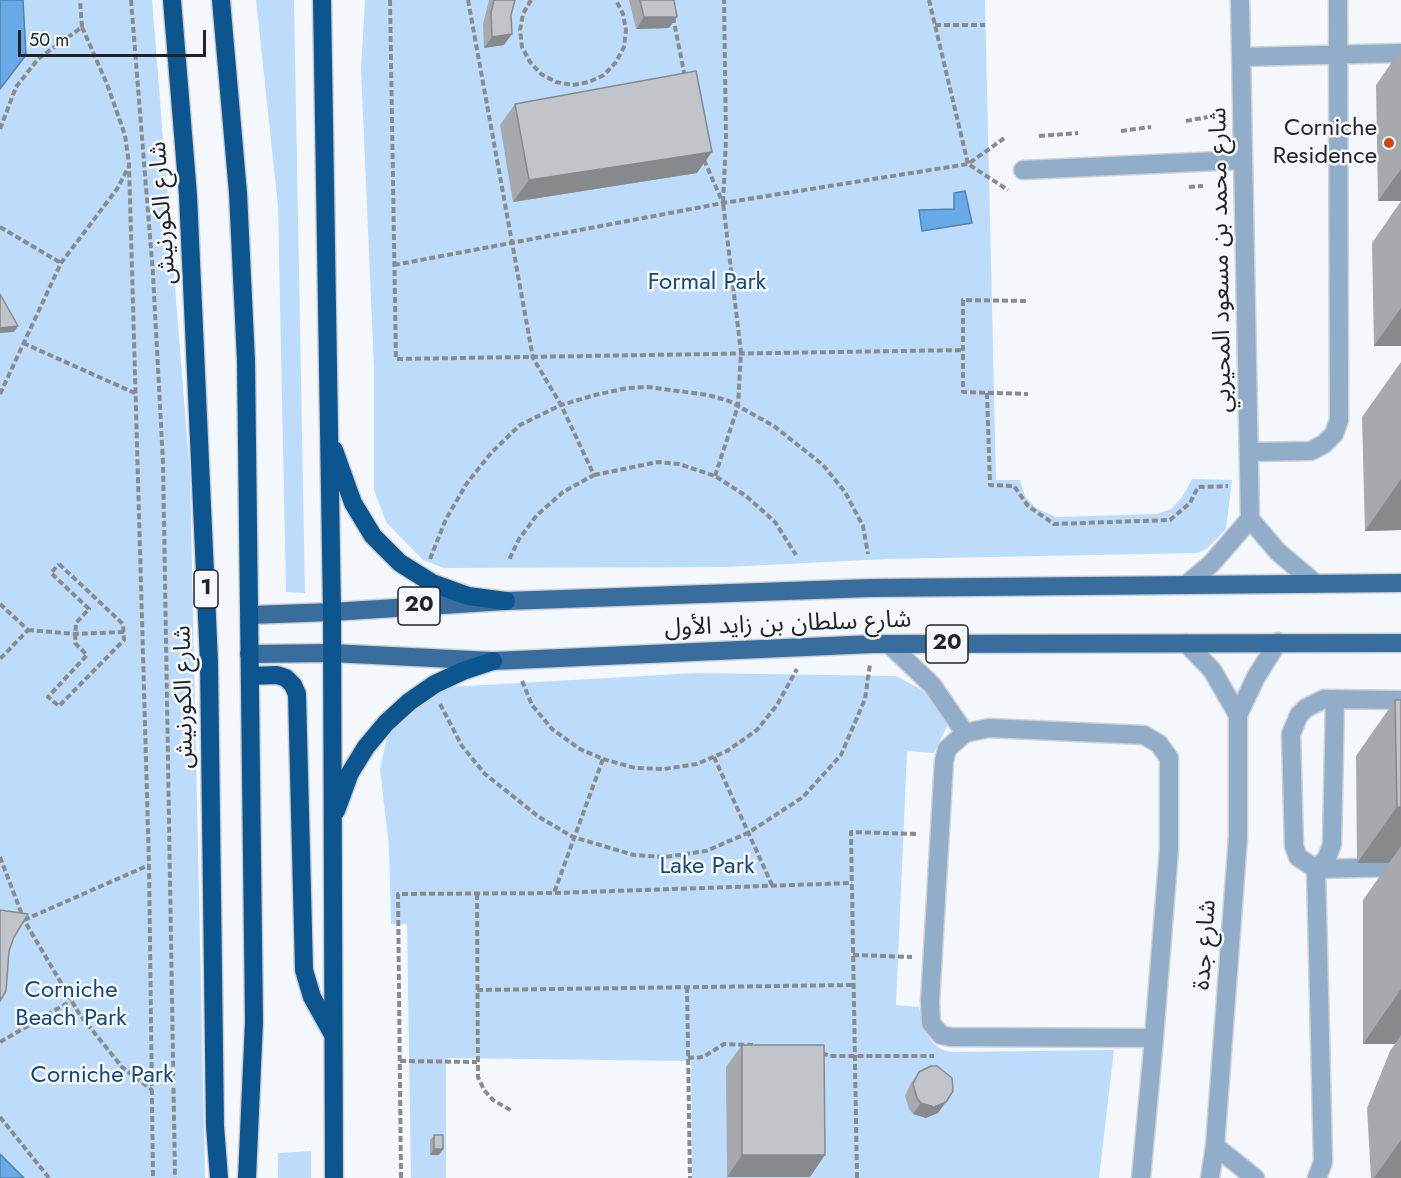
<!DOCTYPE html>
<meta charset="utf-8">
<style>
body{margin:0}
#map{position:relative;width:1401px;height:1178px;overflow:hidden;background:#f4f8fd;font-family:Jost,sans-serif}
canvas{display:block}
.scale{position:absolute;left:18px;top:30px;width:188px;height:27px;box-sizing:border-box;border:3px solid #212324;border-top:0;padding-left:8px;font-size:18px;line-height:21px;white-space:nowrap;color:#212324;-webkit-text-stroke:4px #f4f8fd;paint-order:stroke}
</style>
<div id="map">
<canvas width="1401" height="1178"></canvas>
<div class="scale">50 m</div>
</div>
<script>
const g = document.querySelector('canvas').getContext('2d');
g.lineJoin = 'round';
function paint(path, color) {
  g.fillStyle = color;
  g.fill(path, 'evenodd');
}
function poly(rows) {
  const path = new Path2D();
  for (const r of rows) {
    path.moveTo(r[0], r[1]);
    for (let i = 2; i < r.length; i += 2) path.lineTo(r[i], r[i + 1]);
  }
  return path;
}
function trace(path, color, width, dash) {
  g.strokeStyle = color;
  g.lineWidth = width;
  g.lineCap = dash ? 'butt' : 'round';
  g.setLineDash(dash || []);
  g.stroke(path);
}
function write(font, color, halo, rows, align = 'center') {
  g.font = font + ' Jost,"Noto Sans Arabic",sans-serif';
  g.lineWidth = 5;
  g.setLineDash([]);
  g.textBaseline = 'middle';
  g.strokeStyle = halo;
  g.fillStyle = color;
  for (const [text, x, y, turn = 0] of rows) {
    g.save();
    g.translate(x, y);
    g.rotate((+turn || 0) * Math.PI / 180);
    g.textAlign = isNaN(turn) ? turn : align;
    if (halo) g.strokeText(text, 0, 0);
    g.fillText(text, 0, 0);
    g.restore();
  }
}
paint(poly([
 [23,0,152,0,190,474,205,1178,24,1178,0,1154,0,89,26,55],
 [256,0,294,0,305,593,286,592,278,206],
 [365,0,985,0,996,480,1020,480,1025,496,1036,508,1056,517,1157,514,1171,509,1183,496,1192,479,1232,480,1226,529,1208,548,1198,553,887,559,727,567,444,568,423,560,386,522,374,490,374,368,361,69],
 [695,673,896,676,922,690,949,722,934,753,907,751,896,1005,919,1007,923,1028,932,1042,942,1050,953,1052,1114,1050,1099,1178,692,1178,691,1061,446,1058,446,1178,411,1178,407,924,391,924,389,847,380,769,387,738,396,723,423,699,449,687],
 [311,1151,311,1178,278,1178,278,1153]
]), '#bddcfc');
const water = poly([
 [0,0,23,0,26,55,0,89,0,0],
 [965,191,972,223,922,231,919,210,954,209,954,193,965,191],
 [0,1154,24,1178,0,1178,0,1154]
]);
paint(water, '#68aae8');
trace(water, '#5382ad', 1.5);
const minor = poly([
 [1240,0,1250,519,1278,552,1316,584],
 [1243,57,1401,53],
 [1023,170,1242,160],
 [1249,452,1311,451,1324,444,1334,434,1339,420,1338,0],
 [1186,585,1211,564,1250,519],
 [1186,643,1212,670,1238,715],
 [890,645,932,685,965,733],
 [1401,700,1324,699,1306,708,1299,715,1291,734,1294,846,1298,857,1316,869,1401,867],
 [1316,869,1323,1162,1317,1178],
 [1316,869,1327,858,1332,844,1335,699],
 [1215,1146,1255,1178],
 [1141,1178,1154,1038,1169,849,1169,758,1159,744,1144,735,989,728,965,733,947,749,944,761,930,1002,931,1023,941,1035,951,1037,1154,1038],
 [1210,1178,1215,1146,1238,837,1238,715,1256,677,1278,642]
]);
const major = poly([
 [250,615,332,612,506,601,871,588,1401,583],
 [249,654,331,653,493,661,873,644,1401,643]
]);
const highway = poly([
 [172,0,188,195,209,662,215,1126,219,1178],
 [221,0,238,193,246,361,254,1022,247,1178],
 [322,0,332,612,334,1178],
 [334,450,353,503,373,536,400,563,432,583,468,596,506,601],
 [250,676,277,675,286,678,293,685,297,694,304,970,312,997,332,1033],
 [336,811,350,773,366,747,386,723,409,702,435,684,463,671,493,661]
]);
trace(minor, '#ced2d6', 21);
trace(major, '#ced2d6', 21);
trace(highway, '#ced2d6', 21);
trace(poly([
 [131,0,153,274,163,462,175,1178],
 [390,0,396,359,963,350],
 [468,0,533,358,561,405,594,475,563,492,537,515,519,539,509,560],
 [531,0,523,14,520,30,522,47,530,62,541,74,556,82,573,85,589,82,604,75,616,62,624,47,626,30,623,14,616,0],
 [929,0,968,164,1006,137],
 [673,17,685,77],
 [935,25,985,25],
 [82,27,107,84,125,135,129,164,149,865,153,1178],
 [1186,121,1213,116],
 [0,129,16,87,38,59,82,27,80,0],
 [1121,131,1151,127],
 [1039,136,1078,133],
 [704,160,723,203],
 [1189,187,1203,186],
 [0,227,61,263],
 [394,265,723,203,968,164,1008,190],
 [1026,301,963,300,963,392,1028,394],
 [23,343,137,394],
 [987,393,990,485,1014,486,1028,506,1054,524,1170,520,1190,503,1198,487,1228,486],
 [0,394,61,263,117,189,129,166],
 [594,475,658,462,679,464,715,476,746,496,775,522,796,555],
 [715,476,738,406,741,352,723,203,726,139,724,0],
 [430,559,446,519,467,483,491,453,520,425,561,405,595,395,627,388,648,387,708,395,729,401,774,426,823,465,845,492,863,526,868,554],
 [59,564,123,624,124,640,59,706,48,697,87,655,75,643,76,623,89,609,51,573,59,564],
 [0,604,28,630,0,659],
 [28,630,75,634,124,632],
 [522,681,532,705,552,729,580,749,603,759,554,893],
 [440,704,462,746,485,774,539,817,573,837,634,855,665,857,706,851,748,833,803,797,841,755,865,699,870,664],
 [714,757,772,885],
 [603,759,635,768,664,769,697,764,727,751,757,730,777,705,797,669],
 [0,857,24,920,80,1015,122,1067,152,1090],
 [477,894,478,1077,484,1090,493,1100,512,1111],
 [24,920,149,865],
 [853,955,912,957],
 [687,987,690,1178],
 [477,990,853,985],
 [0,1042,71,1001],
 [822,1053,830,1056,934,1056],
 [688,1058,703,1057,724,1044,753,1045],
 [400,1061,477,1062],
 [0,1117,49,1178],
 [401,1178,398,894,554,893,852,883],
 [857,1178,851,832,918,834]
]), '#898c8f', 4, [6, 3]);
trace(minor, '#91adc9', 18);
trace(major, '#386d9e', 18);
trace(highway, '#0c558e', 18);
paint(poly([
 [489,0,515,0,504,45,484,48,483,24],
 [629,0,674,0,669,28,636,29],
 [1401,49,1401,201,1378,201,1376,85],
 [515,104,697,173,513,202,500,125],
 [1401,201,1401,346,1374,346,1372,243],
 [1401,362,1401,530,1365,531,1362,417],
 [1395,700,1401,700,1401,1178,1371,1178,1367,1108,1390,1051,1395,1044,1363,1044,1363,900,1389,863,1357,863,1356,756],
 [742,1045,810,1177,727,1177,726,1067],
 [919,1072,946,1102,938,1113,926,1118,913,1114,909,1109,905,1096,911,1083],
 [434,1135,443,1149,439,1155,430,1155,430,1140]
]), '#a6a9ad');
paint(poly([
 [644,17,677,17,669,28,636,29],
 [512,34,504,45,484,48,492,37],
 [712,152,697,173,513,202,529,180],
 [1401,169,1401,201,1378,201],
 [1401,308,1401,346,1374,346],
 [18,326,14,332,0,333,0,328],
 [1401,479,1401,530,1365,531],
 [1397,807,1401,807,1401,846,1389,863,1357,863],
 [1401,989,1401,1035,1395,1044,1363,1044],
 [946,1102,938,1113,926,1118,913,1114,921,1103],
 [1401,1140,1401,1178,1374,1178],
 [434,1149,443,1149,439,1155,430,1155],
 [742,1155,825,1155,810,1177,727,1177]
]), '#878a8d');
const building = poly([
 [494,0,515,0,511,15,512,34,492,37,491,13,494,0],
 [640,0,674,0,677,17,644,17,640,0],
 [696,71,712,152,529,180,515,104,696,71],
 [0,294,18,326,0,328,0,294],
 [1395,700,1401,700,1401,807,1397,807,1395,700],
 [0,910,28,914,14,937,9,951,6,991,0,1001,0,910],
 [742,1045,824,1045,825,1155,742,1155,742,1045],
 [931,1066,937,1066,952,1078,953,1091,946,1102,934,1107,921,1103,917,1098,913,1084,919,1072,931,1066],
 [434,1135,443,1135,443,1149,434,1149,434,1135]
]);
paint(building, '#c1c5c9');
trace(building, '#878a8d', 1.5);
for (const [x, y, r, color] of [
 [1389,143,6,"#ce4713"]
]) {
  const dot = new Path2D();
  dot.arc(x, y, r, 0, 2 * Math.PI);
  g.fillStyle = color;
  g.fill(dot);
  trace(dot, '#f4f8fd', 2);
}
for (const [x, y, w] of [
 [206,589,24],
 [419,606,42],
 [947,644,42]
]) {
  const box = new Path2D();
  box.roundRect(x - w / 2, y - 19, w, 38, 4.5);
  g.fillStyle = '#f4f8fd';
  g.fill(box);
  trace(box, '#212324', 1.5);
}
write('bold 22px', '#212324', null, [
 ["1",206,589],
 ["20",419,606],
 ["20",947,644]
]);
write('24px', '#212324', '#f4f8fd', [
 ["Corniche",1377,129],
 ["Residence",1377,157]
], 'right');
write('24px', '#212324', '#f4f8fd', [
 ["شارع الكورنيش",164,213,-94],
 ["شارع محمد بن مسعود المحيربي",1222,260,-91],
 ["شارع سلطان بن زايد الأول",788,625,-2],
 ["شارع الكورنيش",185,697,-91],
 ["شارع جدة",1206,945,-86]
]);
write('24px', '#194871', '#f4f8fd', [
 ["Formal Park",707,283],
 ["Lake Park",707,867],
 ["Corniche",71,991],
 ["Beach Park",71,1019],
 ["Corniche Park",102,1076]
]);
</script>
